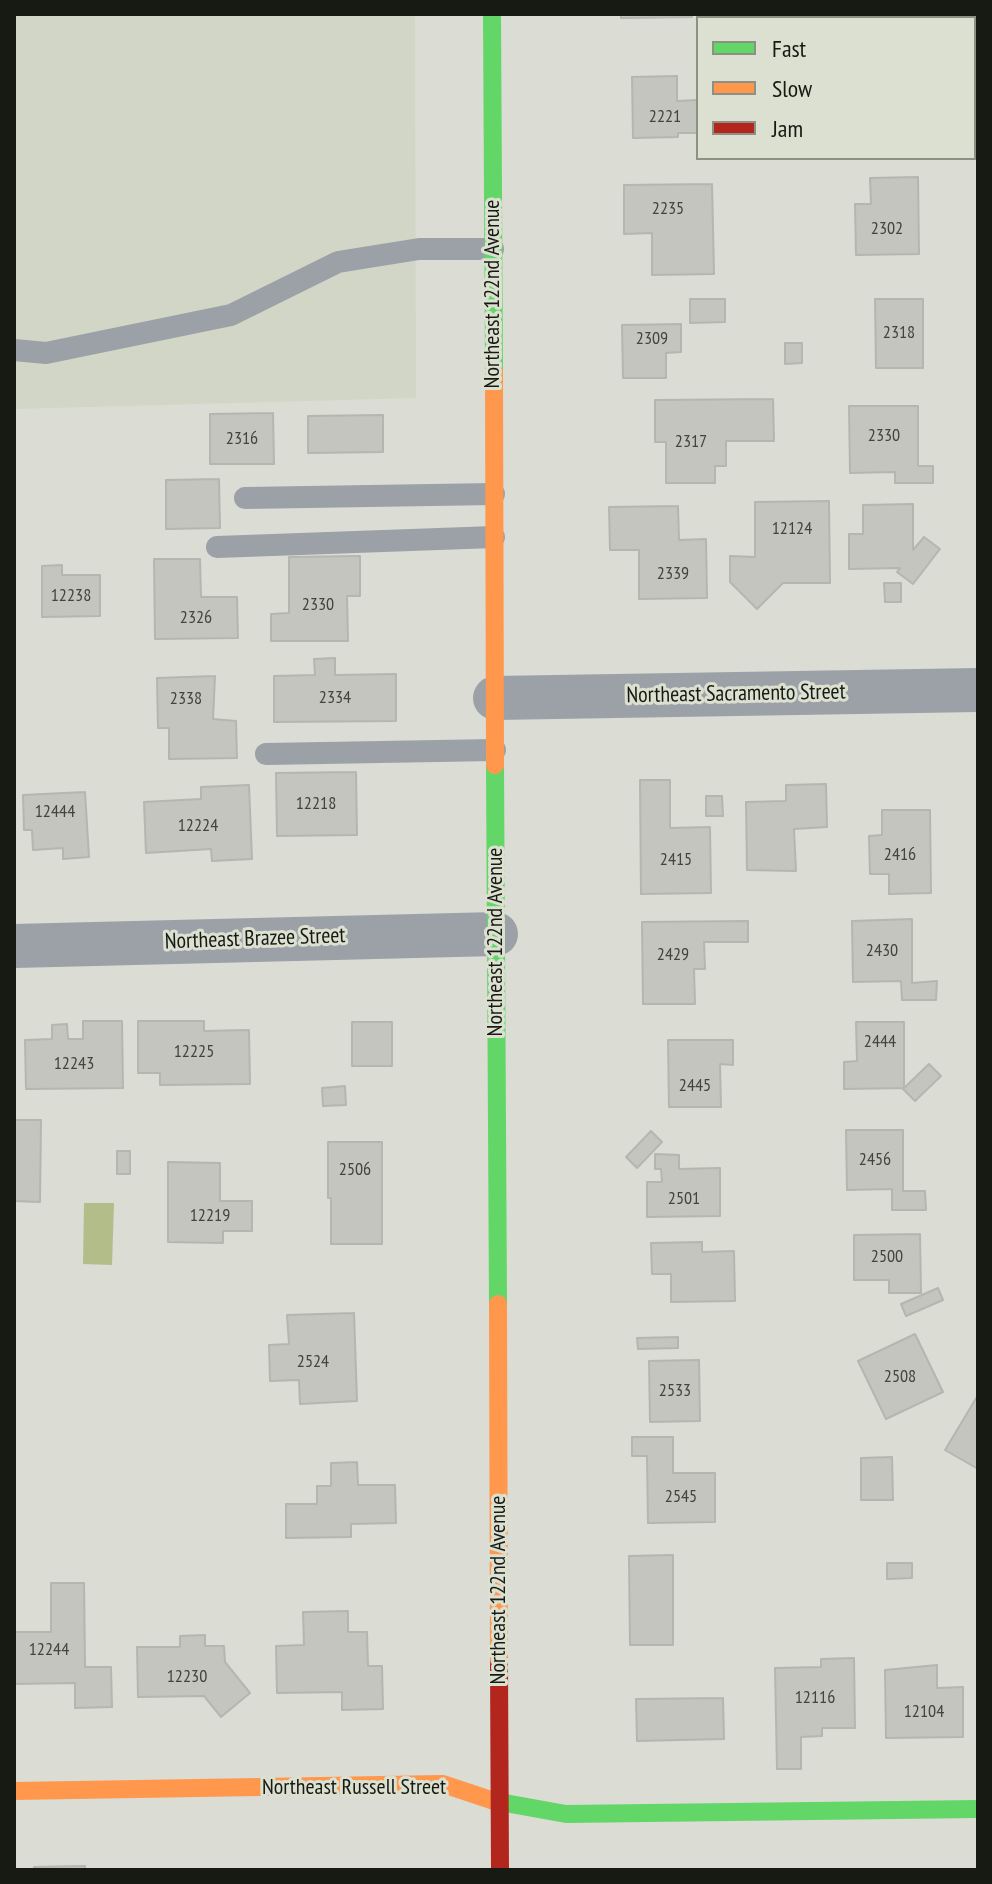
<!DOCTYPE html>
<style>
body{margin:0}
#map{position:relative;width:992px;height:1884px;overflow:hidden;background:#dbdcd4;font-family:"PT Sans Narrow",sans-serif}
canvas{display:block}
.frame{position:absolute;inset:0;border:16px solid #171913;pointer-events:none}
.legend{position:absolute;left:696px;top:16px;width:280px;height:144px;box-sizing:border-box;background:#dce0d1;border:2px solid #8d9085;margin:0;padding:10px 14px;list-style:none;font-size:24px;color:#171913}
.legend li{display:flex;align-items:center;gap:16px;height:40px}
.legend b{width:40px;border:2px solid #8d9085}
</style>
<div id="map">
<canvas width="992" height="1884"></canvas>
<div class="frame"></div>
<ul class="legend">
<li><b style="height:10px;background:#63d668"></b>Fast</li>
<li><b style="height:10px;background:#ff974d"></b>Slow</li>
<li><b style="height:10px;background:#b3261e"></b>Jam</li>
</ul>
</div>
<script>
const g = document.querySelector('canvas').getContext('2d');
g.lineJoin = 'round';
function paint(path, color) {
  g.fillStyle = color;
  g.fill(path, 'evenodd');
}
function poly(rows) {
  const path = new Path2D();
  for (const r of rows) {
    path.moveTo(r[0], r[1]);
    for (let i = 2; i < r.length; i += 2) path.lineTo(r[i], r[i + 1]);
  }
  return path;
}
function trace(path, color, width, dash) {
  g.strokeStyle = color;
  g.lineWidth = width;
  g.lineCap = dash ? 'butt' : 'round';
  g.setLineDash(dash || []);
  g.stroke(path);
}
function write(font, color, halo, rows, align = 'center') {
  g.font = font + ' "PT Sans Narrow",sans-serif';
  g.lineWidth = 6;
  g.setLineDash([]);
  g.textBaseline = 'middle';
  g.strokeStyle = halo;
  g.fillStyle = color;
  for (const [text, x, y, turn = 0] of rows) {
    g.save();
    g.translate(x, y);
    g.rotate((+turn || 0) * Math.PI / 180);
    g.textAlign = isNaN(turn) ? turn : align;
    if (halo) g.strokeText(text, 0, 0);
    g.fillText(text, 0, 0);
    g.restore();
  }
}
paint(poly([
 [14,14,415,14,416,398,14,409]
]), '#d2d6c6');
paint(poly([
 [84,1203,114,1203,112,1265,83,1264]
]), '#b2bd8a');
const building = poly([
 [621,14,692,14,692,17,621,18,621,14],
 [711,14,770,14,770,18,711,18,711,14],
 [821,14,910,14,910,18,821,18,821,14],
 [677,76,677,101,698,100,698,133,678,133,678,137,633,138,632,77,677,76],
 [918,177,919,254,856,255,855,204,871,204,870,178,918,177],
 [712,184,714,274,652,275,652,233,624,234,624,185,712,184],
 [690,299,725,299,725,322,690,323,690,299],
 [875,299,923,299,923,368,876,368,875,299],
 [681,324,681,352,666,353,666,378,623,378,622,325,681,324],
 [785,343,802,343,802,363,785,364,785,343],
 [773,399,774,441,726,441,726,466,715,466,715,483,666,483,666,442,655,442,655,400,773,399],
 [849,406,918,406,918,466,933,466,933,483,895,483,895,472,850,473,849,406],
 [273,413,274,464,210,464,210,414,273,413],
 [383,415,383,452,308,453,308,416,383,415],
 [219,479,220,528,166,529,166,480,219,479],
 [829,501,830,583,783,583,757,609,730,582,730,556,755,557,755,502,829,501],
 [913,504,913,550,924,537,940,549,913,584,897,572,900,568,849,569,849,534,863,534,863,505,913,504],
 [678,506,679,540,706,539,707,598,639,599,639,550,610,550,609,507,678,506],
 [360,556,360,596,347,596,348,641,271,641,271,614,289,613,289,557,360,556],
 [154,559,200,559,201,597,237,597,238,638,155,639,154,559],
 [62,565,62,575,100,575,100,616,42,617,42,566,62,565],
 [884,583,901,583,901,602,885,602,884,583],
 [335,658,335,675,396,674,396,721,274,722,274,676,315,675,314,659,335,658],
 [215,676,213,719,236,721,237,758,169,759,169,728,158,728,157,678,215,676],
 [356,772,357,835,277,836,276,773,356,772],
 [640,780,670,780,670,828,710,827,711,893,641,894,640,780],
 [826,784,827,827,794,829,796,871,747,870,746,802,786,801,786,785,826,784],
 [249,785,252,859,212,861,211,849,146,853,144,802,201,799,201,787,249,785],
 [85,792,89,857,63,859,63,848,33,850,32,830,24,830,23,795,85,792],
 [706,796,722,796,723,816,706,816,706,796],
 [882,810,930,810,931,893,889,894,889,874,870,874,869,836,882,835,882,810],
 [912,919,912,983,937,981,936,1000,902,1000,901,981,853,982,852,921,912,919],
 [748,921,748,942,704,942,705,969,694,969,695,1004,643,1004,642,922,748,921],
 [83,1021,122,1021,123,1088,26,1089,25,1040,52,1039,52,1025,67,1024,68,1039,83,1039,83,1021],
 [138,1021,204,1021,204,1031,249,1030,250,1084,160,1085,160,1073,138,1073,138,1021],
 [352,1022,392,1022,392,1066,352,1066,352,1022],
 [856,1022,904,1022,904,1088,844,1089,844,1062,857,1061,856,1022],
 [668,1040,733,1040,733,1065,720,1064,721,1107,669,1107,668,1040],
 [929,1064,941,1076,915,1101,903,1089,929,1064],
 [345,1086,346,1105,323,1106,322,1088,345,1086],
 [14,1120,41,1120,40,1202,14,1201,14,1120],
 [846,1130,903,1130,903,1191,925,1191,926,1210,892,1210,892,1189,847,1190,846,1130],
 [651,1131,662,1142,637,1168,626,1157,651,1131],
 [328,1142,382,1142,382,1244,331,1244,331,1198,328,1198,328,1142],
 [117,1151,130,1151,130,1174,117,1174,117,1151],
 [655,1154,679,1155,679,1169,720,1168,720,1216,647,1217,647,1182,662,1182,661,1169,655,1169,655,1154],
 [168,1162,220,1163,220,1201,252,1201,252,1231,223,1231,223,1243,168,1242,168,1162],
 [920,1234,921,1293,889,1293,889,1280,854,1280,854,1235,920,1234],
 [702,1242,702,1252,734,1251,735,1301,671,1302,671,1274,652,1274,651,1243,702,1242],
 [938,1288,943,1300,906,1316,901,1304,938,1288],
 [354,1313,357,1401,300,1404,299,1380,270,1381,269,1345,289,1344,287,1315,354,1313],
 [915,1334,943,1392,886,1419,858,1361,915,1334],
 [678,1337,678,1348,638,1349,637,1338,678,1337],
 [699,1360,700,1421,650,1422,649,1361,699,1360],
 [978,1395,978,1469,945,1450,978,1395],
 [632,1437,673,1437,673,1473,715,1473,715,1522,648,1523,647,1456,632,1456,632,1437],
 [892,1457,893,1500,861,1500,861,1458,892,1457],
 [357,1462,358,1485,395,1485,396,1523,351,1524,351,1537,286,1538,286,1504,317,1504,317,1486,331,1486,331,1463,357,1462],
 [673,1555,673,1645,630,1645,629,1556,673,1555],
 [887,1563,912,1563,912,1578,887,1579,887,1563],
 [51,1583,84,1583,85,1667,111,1667,112,1707,75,1708,75,1683,14,1684,14,1632,51,1632,51,1583],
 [348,1611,348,1632,367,1632,368,1666,382,1666,383,1709,342,1710,342,1692,277,1693,276,1646,304,1645,303,1612,348,1611],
 [205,1635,205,1646,224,1646,225,1662,250,1693,221,1717,204,1696,138,1697,137,1647,180,1647,180,1636,205,1635],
 [854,1658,855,1728,822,1728,822,1736,801,1737,801,1769,777,1769,775,1668,821,1667,821,1659,854,1658],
 [937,1665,937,1688,963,1687,963,1737,886,1738,885,1670,937,1665],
 [723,1698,724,1739,637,1741,636,1699,723,1698],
 [85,1866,85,1870,34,1870,34,1867,85,1866]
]);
paint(building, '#c4c5bf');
trace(building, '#b4b6b0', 2);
trace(poly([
 [14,350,46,353,231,315,338,262,419,249,493,249],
 [245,498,494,494],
 [217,547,494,537],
 [266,754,495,750]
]), '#9ba1a7', 22);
trace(poly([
 [495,698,978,690],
 [14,946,496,934]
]), '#9ba1a7', 44);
trace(poly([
 [492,14,494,371],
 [495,765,498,1304],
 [494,1801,566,1814,978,1809]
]), '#63d668', 18);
trace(poly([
 [494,371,495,765],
 [498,1304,499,1665],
 [14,1791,443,1784,494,1801]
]), '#ff974d', 18);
trace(poly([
 [499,1665,500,1870]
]), '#b3261e', 18);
write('18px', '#42443e', null, [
 ["2221",665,117],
 ["2235",668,209],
 ["2302",887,229],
 ["2318",899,333],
 ["2309",652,339],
 ["2330",884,436],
 ["2316",242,439],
 ["2317",691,442],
 ["12124",792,529],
 ["2339",673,574],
 ["12238",71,596],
 ["2330",318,605],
 ["2326",196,618],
 ["2334",335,698],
 ["2338",186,699],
 ["12218",316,804],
 ["12444",55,812],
 ["12224",198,826],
 ["2416",900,855],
 ["2415",676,860],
 ["2430",882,951],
 ["2429",673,955],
 ["2444",880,1042],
 ["12225",194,1052],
 ["12243",74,1064],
 ["2445",695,1086],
 ["2456",875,1160],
 ["2506",355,1170],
 ["2501",684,1199],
 ["12219",210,1216],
 ["2500",887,1257],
 ["2524",313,1362],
 ["2508",900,1377],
 ["2533",675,1391],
 ["2545",681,1497],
 ["12244",49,1650],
 ["12230",187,1677],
 ["12116",815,1698],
 ["12104",924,1712]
]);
write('22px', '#171913', '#dce0d1', [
 ["Northeast 122nd Avenue",493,294,-90],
 ["Northeast Sacramento Street",736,694,-1],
 ["Northeast Brazee Street",255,939,-2],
 ["Northeast 122nd Avenue",496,942,-90],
 ["Northeast 122nd Avenue",499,1590,-90],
 ["Northeast Russell Street",354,1788]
]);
</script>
